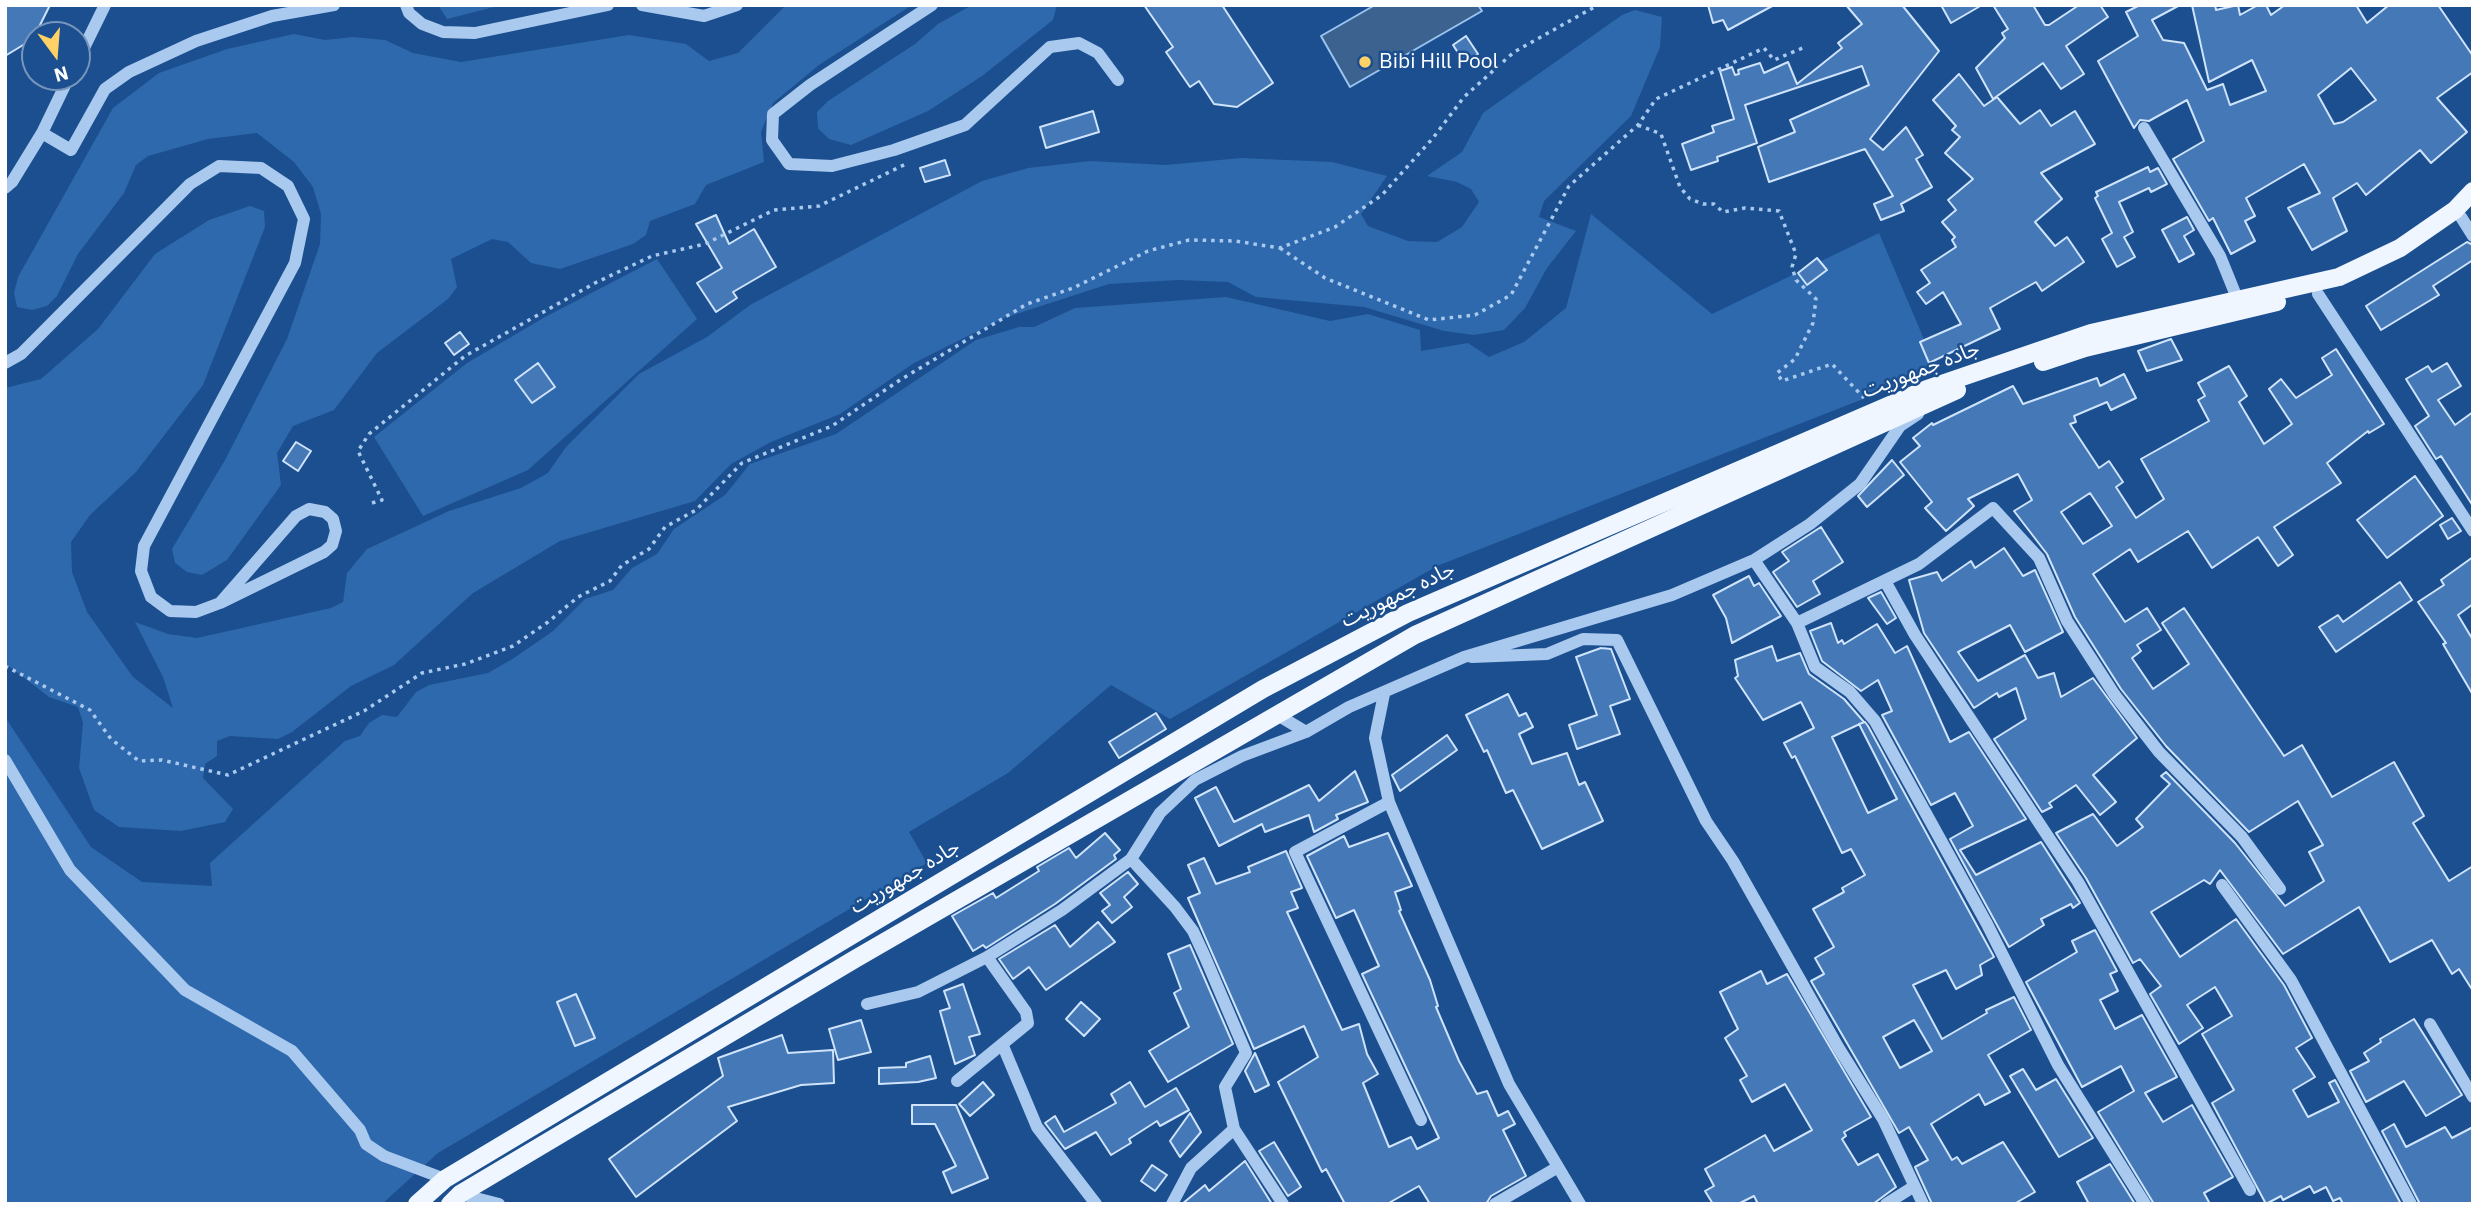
<!DOCTYPE html>
<meta charset="utf-8">
<style>
body{margin:0}
#map{position:relative;width:2478px;height:1209px;overflow:hidden;background:#1b4f8f;font-family:"IBM Plex Sans",sans-serif}
canvas{display:block}
.frame{position:absolute;inset:0;border:7px solid #fff;pointer-events:none}
.north{position:absolute;left:21px;top:21px;width:70px;height:70px;box-sizing:border-box;background:#1b4f8f;border:2px solid #7695bc;border-radius:50%;rotate:164deg;font-size:19px;font-weight:700;line-height:28px;text-align:center;color:#fff}
.north::after{content:'';display:block;margin:auto;width:24px;height:32px;background:#ffd166;clip-path:polygon(50% 0,100% 100%,50% 72%,0 100%)}
</style>
<div id="map">
<canvas width="2478" height="1209"></canvas>
<div class="frame"></div>
<div class="north">N</div>
</div>
<script>
const g = document.querySelector('canvas').getContext('2d');
g.lineJoin = 'round';
function paint(path, color) {
  g.fillStyle = color;
  g.fill(path, 'evenodd');
}
function poly(rows) {
  const path = new Path2D();
  for (const r of rows) {
    path.moveTo(r[0], r[1]);
    for (let i = 2; i < r.length; i += 2) path.lineTo(r[i], r[i + 1]);
  }
  return path;
}
function trace(path, color, width, dash) {
  g.strokeStyle = color;
  g.lineWidth = width;
  g.lineCap = dash ? 'butt' : 'round';
  g.setLineDash(dash || []);
  g.stroke(path);
}
function write(font, color, halo, rows, align = 'center') {
  g.font = font + ' "IBM Plex Sans","Noto Sans Arabic",sans-serif';
  g.lineWidth = 5;
  g.setLineDash([]);
  g.textBaseline = 'middle';
  g.strokeStyle = halo;
  g.fillStyle = color;
  for (const [text, x, y, turn = 0] of rows) {
    g.save();
    g.translate(x, y);
    g.rotate((+turn || 0) * Math.PI / 180);
    g.textAlign = isNaN(turn) ? turn : align;
    if (halo) g.strokeText(text, 0, 0);
    g.fillText(text, 0, 0);
    g.restore();
  }
}
paint(poly([
 [438,5,502,5,447,19],
 [786,5,912,5,819,65,773,103,761,132,764,162,706,185,695,204,650,221,646,235,633,244,560,269,531,263,508,242,492,239,451,259,457,287,448,299,377,353,334,410,293,426,277,453,281,485,227,560,202,575,187,572,175,563,172,549,225,460,287,339,320,244,321,214,313,187,294,162,257,133,208,139,148,156,136,165,124,193,78,254,57,296,47,306,32,310,17,307,14,293,18,277,113,108,159,73,227,49,294,34,325,40,353,37,385,40,413,53,461,62,629,35,686,44,709,61,738,53],
 [972,5,1057,5,1053,20,982,76,928,111,851,145,829,139,818,128,817,112,828,101,915,44,938,24],
 [1635,10,1662,17,1660,47,1631,116,1544,201,1539,217,1576,231,1547,268,1525,308,1504,330,1474,335,1444,331,1364,307,1256,297,1228,282,1178,280,1109,284,1004,318,914,363,840,414,771,442,731,464,695,501,560,541,473,593,394,665,351,686,292,732,278,739,230,736,217,741,217,756,205,764,203,778,233,809,225,822,181,831,119,827,94,810,79,768,83,723,78,707,49,697,5,663,5,388,41,379,98,329,155,254,209,220,250,206,264,211,265,227,203,385,136,472,90,515,71,542,72,572,87,612,133,677,173,708,163,677,135,622,168,634,197,638,331,608,343,602,347,573,367,549,449,511,521,488,548,473,566,447,639,374,707,337,750,305,982,181,1028,168,1090,161,1166,165,1241,158,1332,162,1387,176,1361,214,1368,226,1408,241,1437,242,1462,227,1479,202,1471,189,1457,182,1427,176,1462,152,1483,113,1622,15],
 [1591,214,1712,314,1879,233,1937,370,1437,566,1170,719,1111,685,1008,773,909,832,927,863,438,1153,382,1204,5,1204,5,717,91,847,142,882,212,886,210,863,345,741,360,736,369,723,382,715,397,717,416,692,429,685,488,673,514,658,553,631,585,599,613,590,632,568,657,554,674,529,725,495,750,464,836,434,976,340,1019,327,1034,327,1075,308,1226,297,1330,321,1368,314,1420,330,1421,351,1468,343,1489,357,1524,342,1566,308],
 [657,259,697,319,528,470,423,516,374,437,467,363,545,317]
]), '#2e69ad');
const water = poly([
 [1375,5,1478,5,1482,11,1350,87,1321,36,1375,5]
]);
paint(water, '#3c6290');
trace(water, '#9cc4f0', 2);
const building = poly([
 [5,5,50,5,33,39,5,56,5,5],
 [1144,5,1222,5,1273,83,1237,107,1214,104,1199,81,1190,87,1166,52,1173,47,1144,5],
 [1708,5,1774,5,1728,30,1723,20,1713,23,1708,5],
 [1846,5,1902,5,1939,51,1870,139,1883,150,1906,127,1923,155,1916,159,1932,187,1901,204,1904,211,1881,220,1874,204,1893,196,1865,149,1769,182,1758,147,1795,132,1790,120,1869,85,1862,66,1745,105,1757,143,1717,157,1718,161,1691,170,1682,144,1714,132,1712,126,1734,119,1720,71,1732,67,1735,75,1739,74,1738,70,1760,63,1764,73,1788,62,1797,84,1842,48,1838,43,1862,24,1846,5],
 [1941,5,1982,5,1951,23,1941,5],
 [1993,5,2033,5,2045,25,2049,25,2079,5,2100,5,2108,17,2066,46,2084,74,2061,89,2043,63,1993,99,1976,68,2005,38,2002,33,2008,29,1993,5],
 [2140,5,2180,5,2152,20,2163,40,2184,43,2207,90,2223,84,2230,105,2266,91,2252,60,2209,82,2192,5,2215,5,2216,10,2238,5,2240,15,2258,5,2266,5,2271,15,2285,5,2356,5,2367,23,2389,5,2438,5,2473,56,2473,72,2437,98,2467,132,2431,163,2420,150,2366,195,2357,183,2333,198,2347,231,2312,250,2288,208,2320,193,2304,164,2246,198,2255,216,2245,221,2255,241,2231,254,2213,218,2209,221,2173,159,2204,141,2187,100,2149,121,2140,120,2134,128,2098,61,2138,36,2126,12,2140,5],
 [2351,68,2376,100,2343,122,2334,124,2318,95,2351,68],
 [1466,36,1478,54,1464,62,1453,45,1466,36],
 [1959,74,1984,106,1997,97,2020,124,2040,110,2051,126,2075,111,2095,144,2041,173,2062,199,2035,222,2055,246,2067,237,2084,262,2042,291,2036,282,1990,308,2000,329,1929,363,1920,342,1961,324,1943,292,1926,304,1917,292,1930,283,1921,270,1956,247,1952,240,1955,237,1942,222,1956,210,1948,200,1973,179,1945,153,1960,137,1952,130,1956,126,1933,100,1959,74],
 [1093,111,1099,132,1046,148,1040,127,1093,111],
 [945,160,950,175,925,182,920,168,945,160],
 [2148,167,2150,172,2158,168,2167,184,2151,192,2149,188,2119,202,2133,232,2124,237,2135,257,2117,267,2102,239,2112,233,2095,198,2098,196,2096,192,2148,167],
 [716,215,729,244,754,229,776,267,733,292,737,298,716,312,697,283,722,268,696,224,716,215],
 [2187,217,2194,230,2184,236,2194,254,2179,262,2162,230,2187,217],
 [2467,242,2473,245,2473,260,2433,286,2439,295,2381,330,2366,306,2467,242],
 [1817,258,1827,270,1807,285,1798,273,1817,258],
 [460,332,469,344,454,355,445,343,460,332],
 [2171,339,2182,360,2147,371,2138,351,2171,339],
 [2336,349,2384,424,2369,433,2368,431,2327,463,2341,483,2274,527,2293,555,2278,566,2258,537,2212,568,2188,531,2138,562,2130,549,2093,574,2125,622,2147,608,2161,630,2137,645,2141,651,2132,658,2153,689,2189,664,2162,623,2184,608,2284,756,2302,745,2332,797,2394,762,2424,816,2413,823,2449,881,2473,866,2473,991,2459,969,2452,974,2432,940,2390,962,2359,907,2283,954,2220,870,2210,884,2204,880,2151,912,2180,957,2236,919,2284,985,2312,1038,2296,1048,2315,1077,2293,1090,2308,1117,2339,1102,2329,1083,2335,1080,2401,1204,2343,1204,2340,1198,2333,1201,2326,1187,2314,1193,2310,1186,2283,1200,2281,1196,2266,1204,2212,1103,2234,1090,2202,1034,2232,1016,2215,987,2187,1005,2203,1028,2179,1044,2150,994,2161,986,2140,959,2133,963,2086,878,2056,833,2093,814,2117,846,2143,827,2136,819,2170,784,2161,776,2166,772,2235,843,2285,906,2324,881,2309,852,2323,845,2298,801,2249,832,2166,746,2121,689,2075,617,2047,554,2014,511,2032,500,2018,474,1968,499,1974,506,1946,531,1925,508,1932,502,1900,462,1920,446,1913,438,1932,423,1933,425,2013,386,2023,404,2097,378,2100,386,2124,374,2136,398,2111,410,2107,402,2074,416,2076,422,2070,424,2099,468,2109,461,2123,482,2116,487,2136,518,2164,499,2141,459,2209,421,2198,400,2205,396,2198,383,2229,366,2247,396,2239,402,2264,444,2292,424,2269,389,2281,379,2296,398,2332,375,2322,358,2336,349],
 [2090,493,2112,526,2083,544,2061,512,2090,493],
 [538,363,555,387,532,403,515,380,538,363],
 [2447,363,2461,386,2438,400,2455,425,2473,412,2473,506,2441,456,2436,459,2415,426,2429,416,2406,379,2428,366,2432,372,2447,363],
 [296,442,311,451,298,471,283,461,296,442],
 [1892,460,1904,475,1867,507,1858,496,1892,460],
 [2415,476,2443,516,2387,558,2357,520,2415,476],
 [2452,518,2461,531,2448,539,2440,525,2452,518],
 [1821,527,1843,562,1813,581,1820,594,1797,607,1773,572,1789,561,1782,552,1821,527],
 [2004,548,2023,576,2035,570,2063,632,2025,652,2010,625,1958,652,1978,681,2025,655,2038,678,2054,673,2061,697,2093,678,2137,738,2093,775,2116,802,2100,815,2076,785,2049,803,2052,807,2042,812,1994,739,2026,719,2016,688,1999,697,1997,693,1974,708,1924,633,1909,580,1937,572,1942,581,1971,561,1975,568,2004,548],
 [2473,557,2473,604,2458,615,2473,640,2473,695,2443,644,2446,643,2418,602,2444,585,2441,580,2473,557],
 [1749,576,1754,586,1759,583,1781,616,1732,643,1726,618,1713,595,1749,576],
 [2400,582,2412,600,2336,652,2319,627,2338,615,2343,622,2400,582],
 [1881,592,1896,618,1887,624,1868,598,1881,592],
 [1831,623,1838,643,1842,640,1844,644,1877,624,1895,653,1907,646,1950,742,1969,732,2026,819,1960,850,1976,875,2041,842,2080,903,2073,908,2071,904,2041,919,2044,925,2009,947,1950,839,1973,826,1955,793,1931,805,1882,715,1892,711,1878,680,1861,691,1822,661,1810,631,1831,623],
 [1772,646,1777,661,1800,653,1809,674,1844,699,1864,722,1832,737,1868,813,1897,799,1859,724,1865,722,1868,726,1994,957,1980,965,1982,975,1956,989,1946,970,1913,985,1942,1039,1987,1013,1986,1010,2014,997,2031,1030,1988,1055,2010,1092,1985,1105,1979,1094,1931,1124,1952,1160,1957,1157,1962,1164,2003,1142,2035,1192,2014,1204,1932,1204,1915,1167,1928,1160,1909,1127,1899,1133,1811,981,1824,974,1815,958,1834,947,1813,909,1844,892,1842,888,1865,875,1851,849,1842,853,1795,756,1792,758,1784,743,1814,728,1801,702,1763,720,1735,678,1738,676,1735,660,1772,646],
 [1914,1020,1932,1051,1900,1068,1883,1037,1914,1020],
 [1601,648,1611,649,1630,699,1610,706,1620,734,1577,749,1569,725,1597,715,1576,657,1601,648],
 [1508,694,1519,716,1526,713,1533,727,1519,734,1532,764,1567,753,1579,785,1585,782,1603,821,1542,849,1513,790,1506,793,1487,750,1484,752,1466,715,1508,694],
 [1156,713,1166,729,1119,758,1109,742,1156,713],
 [1447,735,1457,750,1400,791,1392,775,1447,735],
 [1355,771,1368,802,1336,815,1338,819,1314,832,1309,815,1265,832,1262,824,1219,846,1195,798,1216,787,1234,822,1309,785,1319,801,1355,771],
 [1105,833,1120,850,1114,855,1116,859,1055,904,986,948,983,945,973,951,952,916,993,893,996,898,1039,871,1037,867,1069,848,1076,858,1105,833],
 [1388,833,1412,886,1395,892,1401,910,1399,911,1430,980,1438,1006,1436,1007,1459,1061,1477,1094,1487,1091,1498,1116,1508,1111,1515,1124,1503,1130,1526,1176,1491,1196,1486,1204,1430,1204,1419,1186,1387,1204,1345,1204,1326,1169,1322,1172,1278,1082,1318,1057,1304,1026,1254,1049,1188,898,1200,893,1188,865,1204,858,1216,884,1250,872,1248,867,1286,851,1302,888,1291,892,1298,908,1287,912,1342,1030,1359,1024,1367,1054,1378,1074,1363,1083,1389,1147,1411,1137,1417,1149,1439,1138,1362,974,1379,966,1354,910,1336,918,1307,856,1344,836,1349,847,1388,833],
 [1128,872,1138,884,1124,897,1132,907,1112,923,1102,911,1110,905,1100,893,1128,872],
 [1098,922,1115,942,1046,990,1029,967,1013,979,999,959,1055,925,1070,947,1098,922],
 [2095,930,2117,971,2110,974,2118,991,2100,1000,2115,1029,2142,1015,2177,1077,2145,1093,2163,1122,2192,1105,2233,1177,2204,1193,2210,1204,2154,1204,2098,1112,2134,1091,2121,1066,2082,1087,2026,982,2077,952,2072,941,2095,930],
 [1190,945,1233,1044,1168,1082,1149,1051,1189,1027,1174,993,1181,989,1168,954,1190,945],
 [1761,971,1767,984,1787,974,1871,1117,1844,1132,1846,1136,1842,1139,1858,1165,1878,1154,1896,1187,1873,1204,1758,1204,1754,1196,1738,1204,1713,1204,1705,1191,1714,1186,1705,1169,1765,1135,1774,1151,1812,1130,1785,1084,1752,1102,1740,1080,1747,1076,1725,1038,1738,1029,1720,992,1761,971],
 [963,984,980,1034,969,1037,975,1055,955,1064,940,1011,950,1008,944,991,963,984],
 [576,994,595,1038,575,1046,557,1002,576,994],
 [1081,1002,1100,1019,1084,1036,1066,1019,1081,1002],
 [2414,1019,2462,1095,2426,1116,2404,1081,2366,1102,2350,1071,2369,1061,2364,1053,2381,1042,2380,1039,2414,1019],
 [861,1020,871,1052,838,1060,829,1029,861,1020],
 [782,1035,788,1053,833,1050,834,1083,801,1085,728,1107,737,1121,636,1197,609,1159,723,1076,718,1058,782,1035],
 [1255,1053,1269,1085,1255,1092,1245,1071,1255,1053],
 [930,1056,936,1078,918,1082,879,1084,879,1068,906,1067,906,1063,930,1056],
 [2023,1069,2036,1090,2056,1079,2093,1138,2059,1157,2010,1076,2023,1069],
 [983,1082,994,1095,970,1116,959,1104,983,1082],
 [1130,1082,1145,1107,1176,1088,1189,1110,1160,1126,1157,1121,1129,1139,1131,1143,1111,1155,1096,1132,1065,1149,1045,1123,1055,1116,1064,1132,1116,1103,1111,1094,1130,1082],
 [912,1105,956,1105,988,1178,952,1193,943,1172,956,1166,935,1124,912,1124,912,1105],
 [1190,1113,1201,1132,1180,1157,1170,1141,1190,1113],
 [2394,1124,2406,1147,2445,1127,2452,1138,2473,1127,2473,1204,2420,1204,2382,1131,2394,1124],
 [1274,1142,1301,1187,1288,1196,1259,1151,1274,1142],
 [1245,1161,1272,1204,1182,1204,1205,1185,1209,1191,1245,1161],
 [2110,1164,2135,1204,2089,1204,2077,1182,2110,1164],
 [1152,1165,1167,1175,1155,1191,1141,1181,1152,1165]
]);
paint(building, '#4478b7');
trace(building, '#cfe3fa', 2);
trace(poly([
 [1638,125,1661,134,1680,187,1690,199,1703,204,1714,204,1723,212,1745,208,1779,211,1796,254,1792,267,1796,280,1816,299,1813,323,1795,359,1777,373,1782,381,1832,364,1864,398],
 [1280,248,1325,278,1429,320,1475,315,1511,295,1569,186,1638,125,1656,99,1764,48,1774,60,1805,47],
 [372,503,382,500,358,451,369,434,465,356,595,283,652,256,705,244,774,210,819,206,908,163],
 [5,666,90,710,111,739,139,761,162,760,228,775,364,711,422,673,465,664,513,646,548,622,578,597,610,581,622,565,649,549,665,527,696,510,742,463,832,426,900,380,1027,304,1073,288,1148,251,1189,240,1235,241,1280,248,1335,227,1382,195,1433,138,1464,97,1514,52,1598,5]
]), '#a9c9ee', 3.5, [3.5, 5]);
trace(poly([
 [406,5,409,13,422,24,443,32,475,33,608,5],
 [642,5,704,16,737,5],
 [932,5,810,85,773,114,772,140,789,164,832,166,894,150,965,125,1050,47,1079,43,1098,53,1118,80],
 [77,62,105,5],
 [2144,128,2220,256,2237,298],
 [42,133,71,150,105,89,129,72,196,41,272,16,334,5],
 [5,188,12,182,42,133,69,77],
 [2461,217,2473,236],
 [2318,294,2473,531],
 [5,363,21,354,190,184,219,166,261,168,288,186,304,219,295,263,144,546,141,571,151,597,170,611,196,612,220,603,324,552,332,545,336,531,333,519,325,512,309,509,296,516,220,603],
 [1754,560,1797,623,1815,667,1850,692,1875,721,1987,924,2058,1065,2145,1204],
 [1885,581,1915,635,2078,882,2250,1190],
 [1797,623,1919,564,1993,508,2039,558,2067,621,2114,694,2159,752,2242,837,2280,889],
 [1472,657,1547,654,1583,639,1617,640,1706,821,1733,861,1838,1047,1883,1119,1923,1204],
 [1384,694,1375,738,1389,802,1509,1084,1580,1204],
 [1276,714,1306,732],
 [5,760,70,870,185,990,292,1051,360,1130,366,1144,384,1156,445,1179],
 [1389,802,1295,852,1421,1120],
 [1131,859,1175,907,1193,931,1205,957,1246,1053,1225,1087,1234,1129,1283,1204],
 [2222,885,2291,980,2411,1204],
 [867,1004,918,992,987,957,1062,910,1131,859,1160,813,1195,780,1242,756,1306,732,1349,707,1464,657,1672,595,1754,560,1810,524,1860,484,1900,426,1918,414],
 [2430,1024,2473,1097],
 [1003,1046,1037,1127,1096,1204],
 [957,1081,1028,1023,1026,1012,987,957],
 [460,1194,499,1204],
 [1172,1204,1191,1168,1234,1129],
 [1495,1204,1558,1167],
 [1886,1204,1913,1187]
]), '#a9c9ee', 12);
trace(poly([
 [2043,362,2085,348,2277,302],
 [417,1204,445,1179,1263,689,1408,613,1927,389,2091,333,2339,277,2400,248,2455,210,2473,191],
 [450,1204,460,1194,855,959,1415,635,1957,390]
]), '#f0f6ff', 18);
for (const [x, y, r, color] of [
 [1365,62,7,"#ffd166"]
]) {
  const dot = new Path2D();
  dot.arc(x, y, r, 0, 2 * Math.PI);
  g.fillStyle = color;
  g.fill(dot);
  trace(dot, '#1b4f8f', 2.5);
}
write('21px', '#fff', '#1b4f8f', [
 ["Bibi Hill Pool",1379,62]
], 'left');
write('21px', '#fff', '#1b4f8f', [
 ["جاده جمهوریت",1921,370,-21],
 ["جاده جمهوریت",1398,595,-26],
 ["جاده جمهوریت",905,877,-31]
]);
</script>
